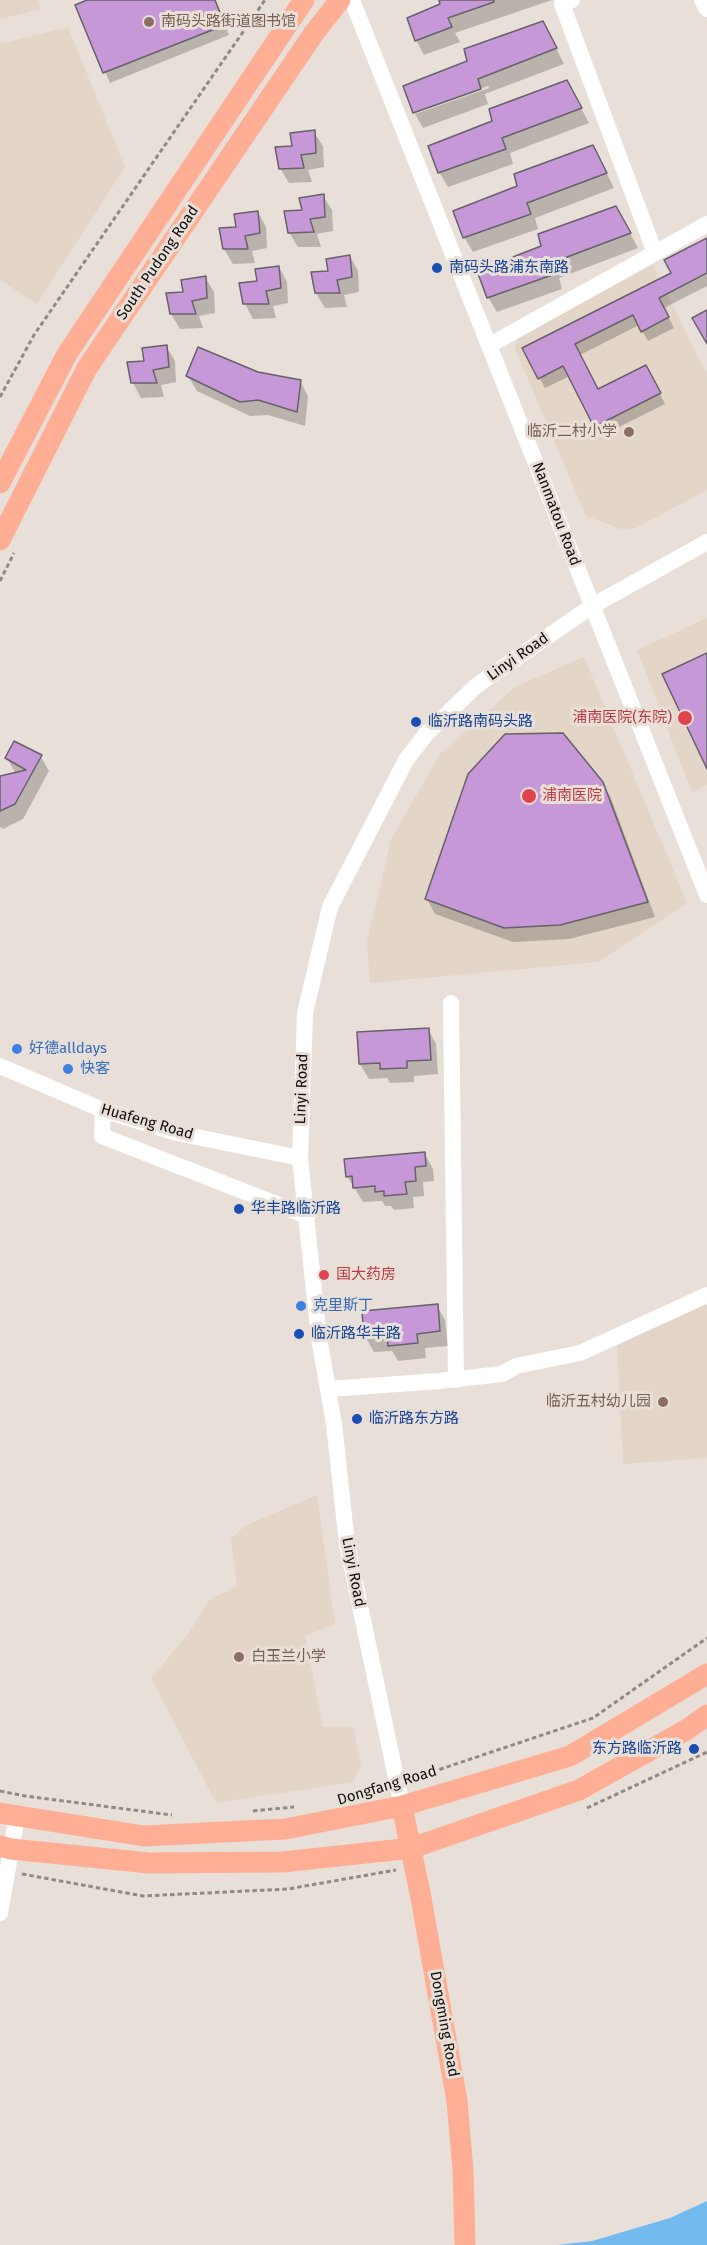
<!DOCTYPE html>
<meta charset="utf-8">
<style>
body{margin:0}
canvas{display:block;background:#e8e0d8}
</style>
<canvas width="707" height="2245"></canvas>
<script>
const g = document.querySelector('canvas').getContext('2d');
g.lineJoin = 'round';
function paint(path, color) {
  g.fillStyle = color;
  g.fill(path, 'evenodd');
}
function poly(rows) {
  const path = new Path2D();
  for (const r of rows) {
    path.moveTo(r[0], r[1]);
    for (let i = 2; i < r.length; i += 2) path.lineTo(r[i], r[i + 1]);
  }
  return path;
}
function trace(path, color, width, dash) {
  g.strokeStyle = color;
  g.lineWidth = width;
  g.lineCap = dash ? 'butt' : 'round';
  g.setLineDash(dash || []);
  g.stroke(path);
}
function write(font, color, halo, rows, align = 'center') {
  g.font = font + ' "Fira Sans","Noto Sans SC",sans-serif';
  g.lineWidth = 6;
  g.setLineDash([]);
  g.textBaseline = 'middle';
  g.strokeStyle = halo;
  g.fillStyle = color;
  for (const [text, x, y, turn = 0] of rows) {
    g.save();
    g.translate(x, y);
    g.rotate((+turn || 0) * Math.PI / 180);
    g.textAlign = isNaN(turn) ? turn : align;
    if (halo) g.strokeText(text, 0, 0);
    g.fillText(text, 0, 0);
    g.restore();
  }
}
paint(poly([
 [0,0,38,0,42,9,0,19],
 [68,27,125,167,37,304,0,280,0,44],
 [653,265,707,375,707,490,634,529,621,529,586,516,515,349,518,337],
 [707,618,707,785,692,793,637,650],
 [584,657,687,903,598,962,370,983,367,943,391,839,440,754,515,687],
 [705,1301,707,1309,707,1458,623,1464,617,1346],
 [317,1495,335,1624,305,1636,323,1727,353,1727,361,1764,353,1782,216,1803,151,1678,188,1634,209,1600,237,1586,231,1539,245,1526]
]), '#e3d5c7');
paint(poly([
 [707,2201,707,2245,557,2245,592,2241,670,2218]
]), '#73baee');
paint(poly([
 [91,0,215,0,229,35,110,83,77,5],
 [441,0,552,0,455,33,460,42,424,55,416,40,442,5],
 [551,38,564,64,485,94,488,104,423,128,415,114,489,88,488,86,415,113,405,87,469,62],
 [575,97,589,123,510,153,513,164,448,187,439,172],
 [314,132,323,146,324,167,308,170,312,182,289,183,280,168,294,147],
 [601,162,614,188,535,218,538,229,473,252,464,237],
 [323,196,332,210,333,231,317,234,321,247,298,247,289,232,303,211],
 [258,212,266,227,267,248,252,251,255,263,233,264,224,249,238,228],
 [624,222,638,248,559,278,562,289,497,312,488,297],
 [707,240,707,286,664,308,674,328,648,341,639,325,580,355,598,391,651,377,665,404,601,436,570,376,545,388,524,349,673,273],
 [350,256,358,271,359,292,344,295,347,307,325,308,316,293,330,272],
 [279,267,287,282,288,303,273,306,276,318,253,319,245,304,258,283],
 [205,277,214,292,215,313,199,316,203,328,180,329,171,314,185,293],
 [166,346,175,361,176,382,161,385,164,397,141,398,133,383,146,362],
 [258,373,300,381,308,396,305,426,268,415,250,416,197,391,188,376],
 [41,757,49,771,23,819,3,829,0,827,0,778,16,774,7,758],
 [602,783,611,798,655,917,569,939,513,942,435,914,427,899],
 [428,1029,436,1044,438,1074,414,1076,414,1082,390,1083,387,1078,369,1079,360,1064],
 [425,1154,433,1169,434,1181,423,1182,424,1196,413,1197,414,1208,394,1210,391,1206,385,1206,382,1201,363,1202,347,1176],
 [437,1306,445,1320,448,1346,425,1348,426,1358,398,1361,392,1351,374,1352,366,1338]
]), '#0003');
const building = poly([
 [87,0,215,0,225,25,103,73,75,5,87,0],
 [439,0,494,0,494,2,448,18,452,27,415,41,407,18,440,4,439,0],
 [543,21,557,48,478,79,481,89,413,113,403,86,467,61,464,49,543,21],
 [567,80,582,108,502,138,506,149,438,173,428,146,492,121,489,109,567,80],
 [315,130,316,153,301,155,304,168,279,169,275,147,292,146,290,133,315,130],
 [593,145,607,173,527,203,531,214,463,238,453,211,517,186,514,174,593,145],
 [324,194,325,217,310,219,314,232,288,233,284,211,302,210,299,198,324,194],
 [616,206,631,233,551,263,555,274,487,298,477,271,541,246,538,234,616,206],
 [258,211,260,233,245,236,248,249,223,249,219,228,236,227,234,214,258,211],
 [707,238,707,273,659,298,669,317,641,332,633,315,575,344,598,389,646,365,661,393,594,427,563,366,538,379,522,348,671,273,664,260,707,238],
 [350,255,352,277,337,280,340,293,315,293,311,272,328,271,326,259,350,255],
 [279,266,281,288,266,291,269,304,243,304,239,283,257,281,255,269,279,266],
 [206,276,207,298,192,301,196,314,170,314,166,293,183,292,181,280,206,276],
 [707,310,707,344,692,318,707,310],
 [167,345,169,367,153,370,157,383,131,383,127,362,144,361,142,348,167,345],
 [198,347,258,372,301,380,297,412,258,400,240,402,186,376,198,347],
 [707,653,707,769,662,674,707,653],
 [563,733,603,782,648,902,560,925,504,928,425,899,468,774,505,734,563,733],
 [14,741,42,755,15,804,0,811,0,776,26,770,5,758,14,741],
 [429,1028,431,1060,407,1061,407,1068,380,1069,380,1063,359,1064,357,1032,429,1028],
 [425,1152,426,1166,415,1167,416,1181,405,1182,407,1194,384,1196,384,1191,375,1192,375,1186,353,1188,352,1176,346,1177,344,1159,425,1152],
 [438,1304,440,1331,417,1334,418,1343,388,1346,387,1336,364,1338,362,1311,438,1304]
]);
paint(building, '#c698d8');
trace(building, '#676169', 1.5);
trace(poly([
 [0,397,34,335,265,0],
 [0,581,14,553],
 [411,1779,593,1718,707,1638],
 [0,1791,25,1796,172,1815],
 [587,1808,707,1752],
 [253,1811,294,1807],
 [22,1874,143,1896,288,1889,396,1870]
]), '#908a84', 3, [4.5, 3]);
trace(poly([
 [352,0,707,895],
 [572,0,562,4,655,253],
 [702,0,707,9],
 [490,345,707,224],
 [451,1003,456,1380],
 [0,1066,103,1110,177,1133,300,1158],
 [103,1110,102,1136,307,1216],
 [328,1389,439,1381,502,1374,516,1366,580,1353,707,1295],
 [402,1806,347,1544,334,1424,319,1338,300,1158,305,1013,330,907,406,760,426,734,476,686,592,606,707,542],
 [0,1913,17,1816]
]), '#fff', 16);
trace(poly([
 [0,483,67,354,304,0],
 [0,540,87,368,314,33,340,0],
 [402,1806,421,1898,457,2101,463,2170,465,2245],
 [0,1813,144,1836,285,1829,402,1806,570,1756,707,1674],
 [0,1846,11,1849,149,1863,283,1862,412,1848,579,1790,686,1730,707,1715]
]), '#feae95', 21);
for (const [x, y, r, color] of [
 [149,22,6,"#8d6e63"],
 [437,268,6,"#1a4fb4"],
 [629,432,6,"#8d6e63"],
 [685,718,8,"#e0444e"],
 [416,722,6,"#1a4fb4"],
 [529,796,8,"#e0444e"],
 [17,1049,6,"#3f7fe0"],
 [68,1069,6,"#3f7fe0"],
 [239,1209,6,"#1a4fb4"],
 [324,1275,6,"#e0444e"],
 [301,1306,6,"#3f7fe0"],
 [299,1334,6,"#1a4fb4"],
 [663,1402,6,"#8d6e63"],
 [357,1419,6,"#1a4fb4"],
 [239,1657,6,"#8d6e63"],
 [694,1749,6,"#1a4fb4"]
]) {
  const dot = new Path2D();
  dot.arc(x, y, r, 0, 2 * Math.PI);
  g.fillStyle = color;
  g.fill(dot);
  trace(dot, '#e8e0d8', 2);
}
write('15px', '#785e54', '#e8e0d8', [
 ["南码头路街道图书馆",161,22],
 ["临沂二村小学",617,432,"right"],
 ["临沂五村幼儿园",651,1402,"right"],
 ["白玉兰小学",251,1657]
], 'left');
write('15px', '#100d0a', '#e8e0d8', [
 ["South Pudong Road",158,263,-56],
 ["Nanmatou Road",556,514,69],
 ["Linyi Road",518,657,-35],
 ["Linyi Road",302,1089,-88],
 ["Huafeng Road",147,1122,16],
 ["Linyi Road",353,1572,79],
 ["Dongfang Road",387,1786,-17],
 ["Dongming Road",444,2024,80]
]);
write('15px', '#164399', '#e8e0d8', [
 ["南码头路浦东南路",449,268],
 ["临沂路南码头路",428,722],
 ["华丰路临沂路",251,1209],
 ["临沂路华丰路",311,1334],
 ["临沂路东方路",369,1419],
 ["东方路临沂路",682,1749,"right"]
], 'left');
write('15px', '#be3a42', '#e8e0d8', [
 ["浦南医院(东院)",672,718,"right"],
 ["浦南医院",542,796],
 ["国大药房",336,1275]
], 'left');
write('15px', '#366cbe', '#e8e0d8', [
 ["好德alldays",29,1049],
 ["快客",80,1069],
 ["克里斯丁",313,1306]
], 'left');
</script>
